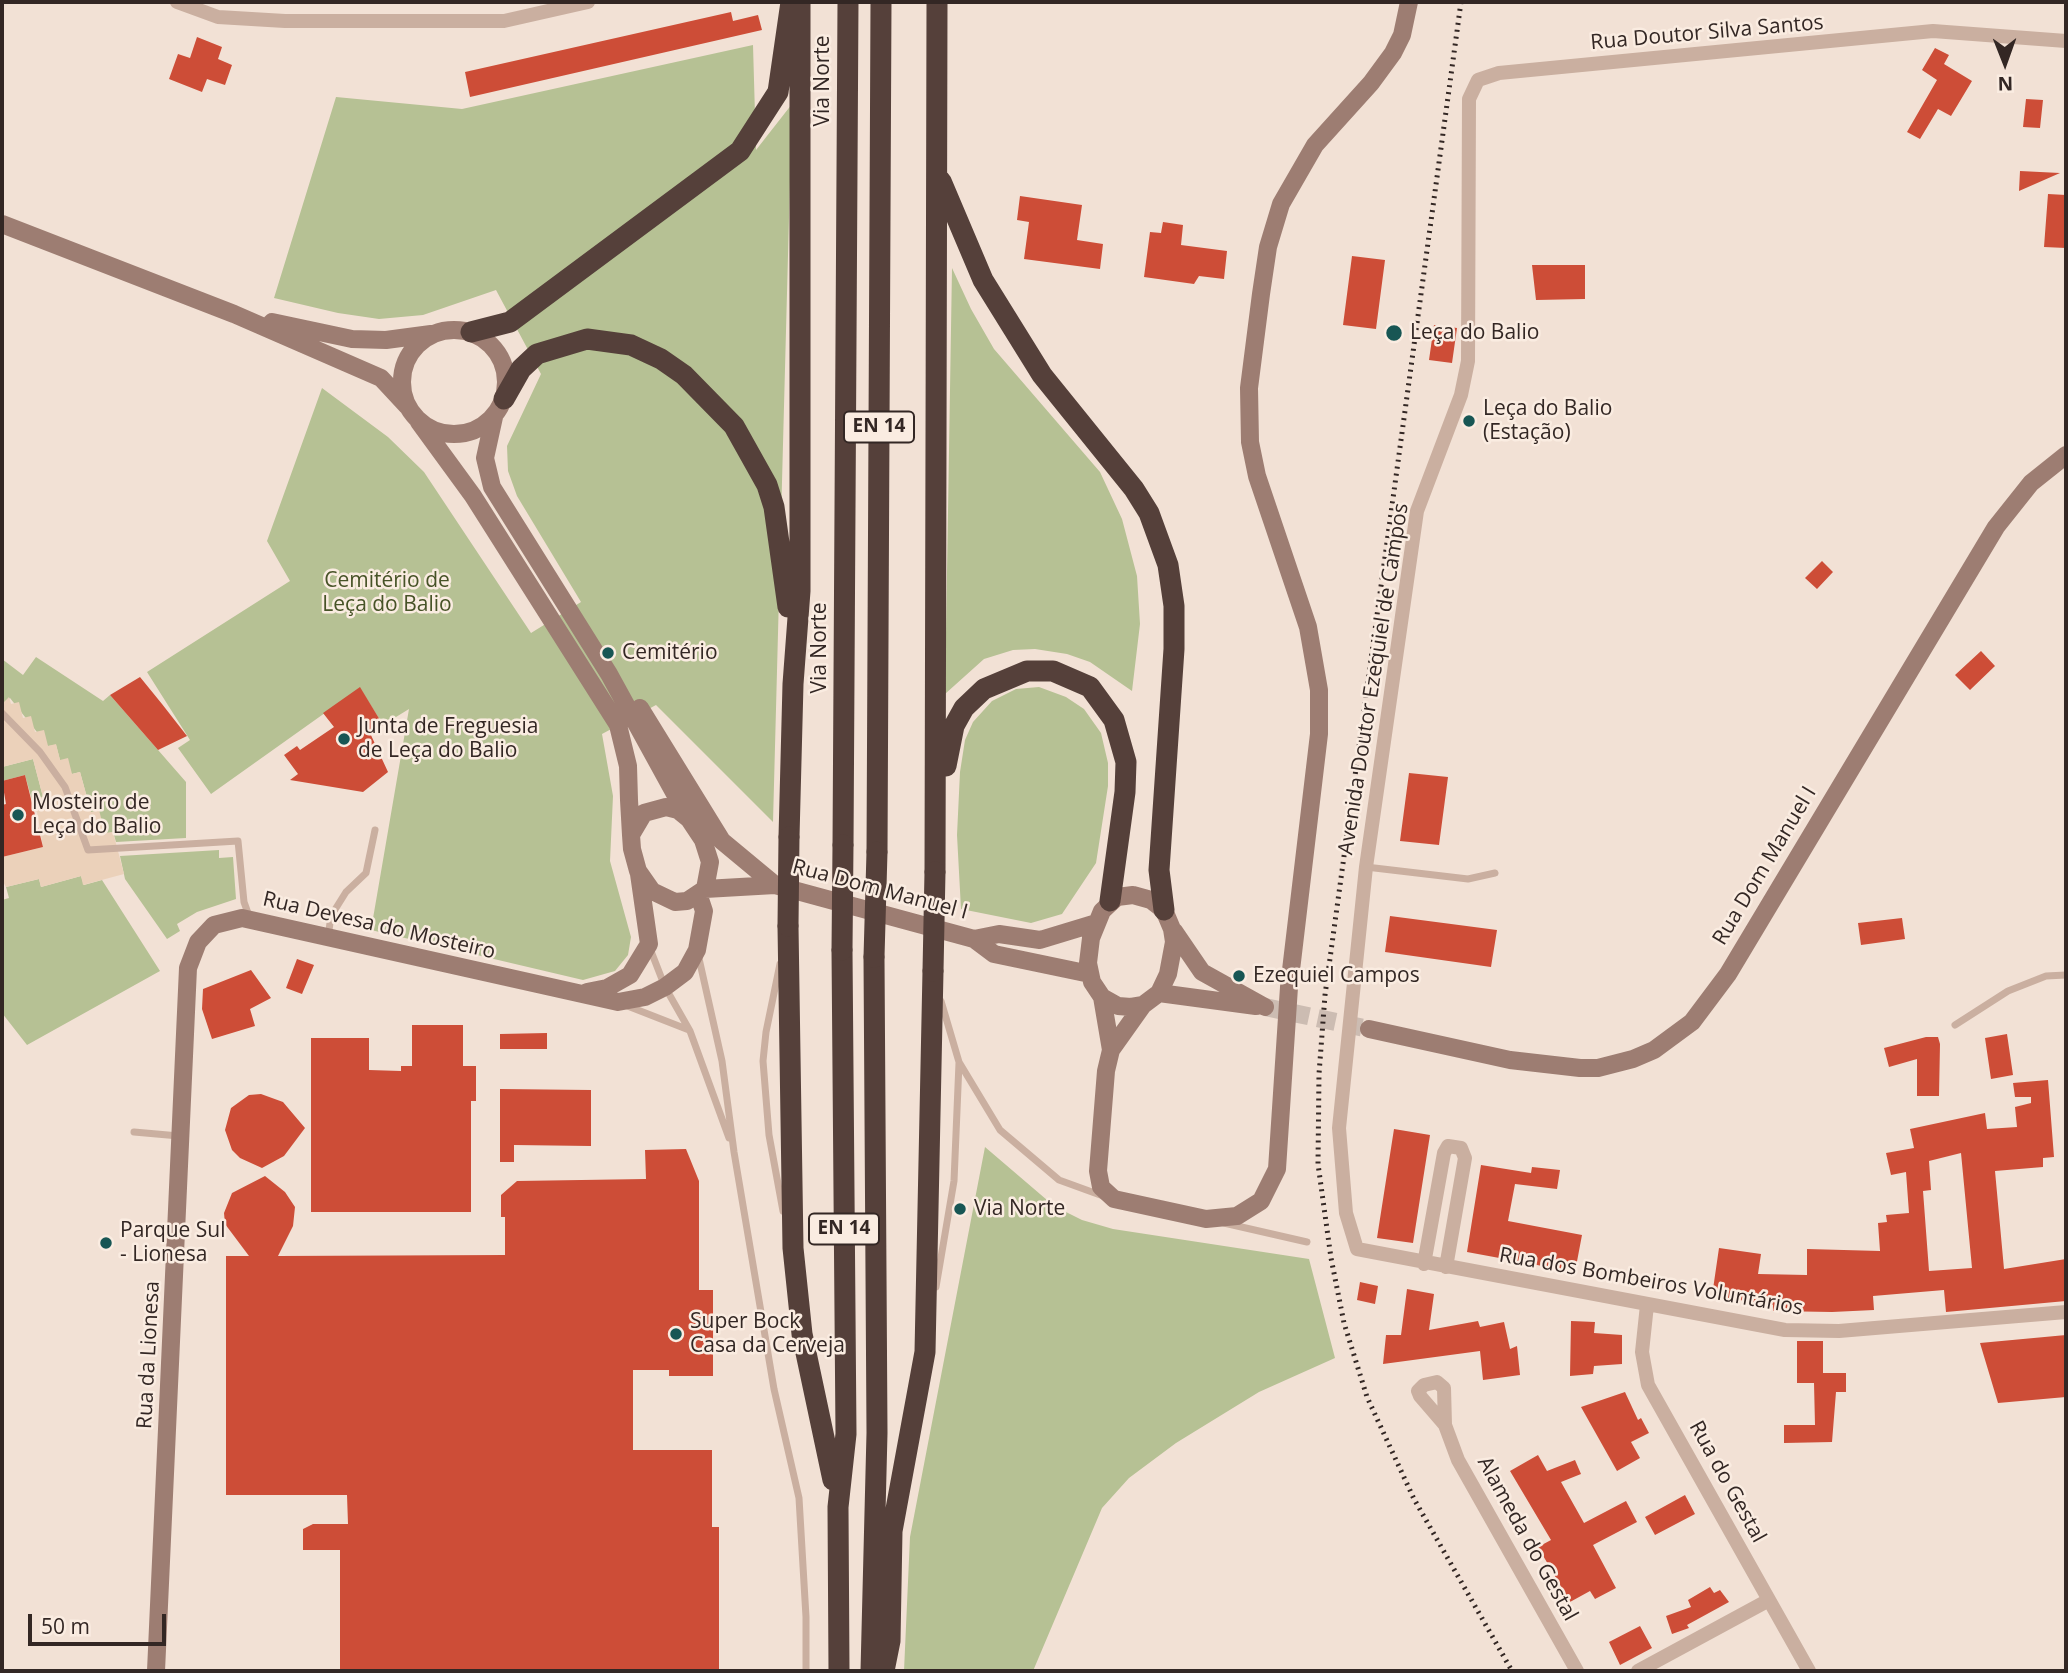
<!DOCTYPE html>
<meta charset="utf-8">
<style>
body{margin:0}
#map{position:relative;width:2068px;height:1673px;overflow:hidden;background:#f2e1d5;font-family:"Open Sans",sans-serif}
canvas{display:block}
.frame{position:absolute;inset:0;border:4px solid #332724;pointer-events:none}
.north{position:absolute;left:1970px;top:28px;width:70px;height:70px;-webkit-text-stroke:5px #faece1;paint-order:stroke;rotate:179deg;font-size:19px;font-weight:700;line-height:28px;text-align:center;color:#332724}
.north::after{content:'';display:block;margin:auto;width:24px;height:32px;background:#332724;clip-path:polygon(50% 0,100% 100%,50% 72%,0 100%)}
.scale{position:absolute;left:28px;top:1614px;width:138px;height:32px;box-sizing:border-box;border:4px solid #332724;border-top:0;padding-left:9px;font-size:21px;line-height:24px;white-space:nowrap;color:#332724;-webkit-text-stroke:5px #faece1;paint-order:stroke}
</style>
<div id="map">
<canvas width="2068" height="1673"></canvas>
<div class="frame"></div>
<div class="north">N</div>
<div class="scale">50 m</div>
</div>
<script>
const g = document.querySelector('canvas').getContext('2d');
g.lineJoin = 'round';
function paint(path, color) {
  g.fillStyle = color;
  g.fill(path, 'evenodd');
}
function poly(rows) {
  const path = new Path2D();
  for (const r of rows) {
    if (r.length === 3) {
      path.moveTo(r[0] + r[2], r[1]);
      path.arc(r[0], r[1], r[2], 0, 2 * Math.PI);
      continue;
    }
    path.moveTo(r[0], r[1]);
    for (let i = 2; i < r.length; i += 2) path.lineTo(r[i], r[i + 1]);
  }
  return path;
}
function trace(path, color, width, dash) {
  g.strokeStyle = color;
  g.lineWidth = width;
  g.lineCap = dash ? 'butt' : 'round';
  g.setLineDash(dash || []);
  g.stroke(path);
}
function write(font, color, halo, rows, align = 'center') {
  g.font = font + ' "Open Sans",sans-serif';
  g.lineWidth = 5;
  g.setLineDash([]);
  g.textBaseline = 'middle';
  g.strokeStyle = halo;
  g.fillStyle = color;
  for (const [text, x, y, turn = 0] of rows) {
    g.save();
    g.translate(x, y);
    g.rotate((+turn || 0) * Math.PI / 180);
    g.textAlign = isNaN(turn) ? turn : align;
    if (halo) g.strokeText(text, 0, 0);
    g.fillText(text, 0, 0);
    g.restore();
  }
}
paint(poly([
 [753,45,756,150,792,104,773,822,656,705,602,734,613,796,610,861,631,937,628,955,615,971,583,980,371,930,409,709,383,725,360,688,211,794,178,748,190,740,147,672,290,581,267,541,322,388,388,437,424,472,531,633,581,602,517,496,508,471,507,446,541,374,496,290,423,315,379,319,338,313,274,298,336,97,462,109],
 [952,268,971,309,994,349,1100,472,1122,519,1137,576,1140,624,1132,691,1090,662,1067,654,1035,649,1013,650,984,659,945,694],
 [36,657,103,701,110,695,186,782,186,838,116,842,113,832,105,834,91,812,80,772,72,774,60,760,56,745,48,746,10,698,2,704,2,659,23,675],
 [1039,687,1066,697,1084,709,1101,733,1108,763,1108,786,1096,863,1062,914,1031,923,961,909,957,835,960,772,965,740,973,722,992,701,1016,689],
 [33,759,43,797,32,800,25,775,2,781,2,767],
 [219,850,219,858,233,857,236,899,197,912,177,924,180,931,167,939,125,879,120,856],
 [81,876,84,885,102,880,160,971,27,1045,2,1013,2,900,9,898,6,887,39,879,41,887],
 [985,1147,1054,1206,1082,1220,1113,1229,1309,1259,1335,1358,1259,1392,1176,1443,1129,1478,1102,1508,1033,1671,904,1671,910,1537]
]), '#b6c194');
paint(poly([
 [9,697,11,704,19,702,23,718,31,716,35,732,44,730,48,746,56,744,60,760,68,758,72,774,80,772,91,812,99,810,105,833,113,832,124,874,83,885,81,876,41,887,39,879,6,887,2,880,2,857,43,847,37,812,33,811,30,801,43,797,33,759,2,767,2,704]
]), '#ebd1ba');
paint(poly([
 [731,12,733,21,758,15,762,30,470,97,465,72],
 [197,37,222,47,218,59,232,65,225,85,207,79,202,92,169,79,178,54,190,58],
 [1935,48,1949,55,1944,64,1972,81,1951,116,1938,109,1920,139,1907,132,1937,80,1922,70],
 [2026,99,2043,100,2040,128,2023,127],
 [2020,171,2060,173,2019,191],
 [2048,194,2066,195,2066,248,2044,247],
 [1020,196,1082,205,1077,240,1103,244,1100,269,1024,259,1029,222,1017,220],
 [1163,222,1183,225,1181,245,1227,251,1224,279,1199,276,1194,284,1144,277,1150,232,1161,233],
 [1352,256,1385,260,1376,329,1343,325],
 [1532,265,1585,265,1585,299,1536,300],
 [1434,325,1457,328,1452,363,1429,360],
 [1822,561,1833,572,1817,589,1805,578],
 [1981,651,1995,666,1970,690,1955,675],
 [140,677,162,704,187,736,158,750,110,695],
 [360,687,383,725,370,733,388,772,363,792,290,780,298,774,284,755,297,746,300,750,334,727,323,713],
 [1409,773,1448,777,1439,845,1400,841],
 [25,775,43,847,2,857,2,805,6,804,2,781],
 [1390,916,1497,930,1491,967,1385,952],
 [1902,918,1905,939,1861,945,1858,923],
 [297,959,314,965,302,994,286,988],
 [251,970,271,998,250,1009,255,1026,212,1039,202,1009,203,989],
 [412,1025,463,1025,463,1066,476,1066,476,1101,471,1101,471,1212,311,1212,311,1038,369,1038,369,1070,401,1071,401,1066,412,1066],
 [547,1033,547,1049,500,1049,500,1034],
 [2007,1034,2013,1075,1991,1079,1985,1038],
 [1926,1037,1938,1037,1940,1044,1939,1096,1917,1096,1917,1059,1889,1067,1884,1048],
 [2048,1080,2054,1157,2043,1158,2043,1167,1995,1171,2004,1269,2066,1259,2066,1301,1946,1312,1944,1290,1873,1296,1874,1310,1832,1312,1773,1311,1773,1305,1712,1296,1719,1248,1761,1254,1758,1274,1807,1275,1807,1249,1880,1251,1878,1223,1887,1222,1886,1215,1909,1213,1906,1172,1891,1175,1886,1153,1914,1148,1910,1129,1985,1113,1987,1129,2017,1127,2015,1107,2031,1103,2031,1097,2015,1097,2013,1083],
 [1961,1153,1972,1268,1929,1271,1923,1191,1931,1190,1929,1161],
 [500,1089,591,1090,591,1146,514,1145,514,1162,500,1162],
 [261,1094,283,1102,305,1128,284,1156,262,1168,240,1158,232,1150,225,1130,231,1108,249,1095],
 [1394,1129,1430,1135,1413,1243,1377,1238],
 [686,1149,699,1181,699,1290,713,1290,713,1376,669,1376,669,1370,633,1370,633,1450,712,1450,712,1527,719,1527,719,1671,340,1671,340,1550,303,1550,303,1529,313,1524,348,1524,347,1495,226,1495,226,1256,249,1256,225,1224,224,1213,232,1193,265,1176,285,1192,295,1207,293,1226,278,1256,505,1255,505,1217,501,1217,501,1195,517,1181,646,1179,645,1150],
 [1481,1165,1531,1173,1532,1167,1560,1170,1557,1189,1515,1184,1508,1221,1582,1235,1575,1272,1467,1252],
 [1360,1282,1378,1286,1375,1304,1357,1300],
 [1407,1289,1434,1294,1429,1330,1478,1321,1480,1327,1504,1322,1510,1349,1517,1346,1520,1375,1483,1380,1480,1351,1383,1364,1386,1335,1401,1335],
 [1571,1321,1595,1322,1594,1333,1622,1335,1622,1364,1594,1366,1593,1374,1570,1376],
 [2066,1335,2066,1397,1998,1403,1980,1343],
 [1797,1341,1823,1341,1823,1373,1846,1373,1846,1392,1836,1392,1832,1442,1784,1443,1784,1425,1815,1425,1814,1383,1797,1383],
 [1625,1392,1638,1420,1641,1418,1649,1433,1631,1442,1640,1458,1617,1471,1581,1407],
 [1538,1455,1547,1471,1575,1460,1581,1474,1561,1482,1584,1523,1626,1501,1637,1522,1593,1545,1616,1588,1595,1599,1590,1591,1570,1602,1538,1547,1551,1540,1510,1471],
 [1685,1495,1695,1514,1655,1535,1645,1517],
 [1710,1587,1714,1593,1720,1590,1729,1602,1687,1625,1689,1628,1672,1634,1666,1616,1691,1607,1688,1600],
 [1640,1626,1652,1648,1620,1665,1609,1642]
]), '#cd4d37');
trace(poly([
 [1265,1007,1369,1029]
]), '#ccbcb2', 18, [18, 9]);
trace(poly([
 [2,713,40,752,65,787,88,850,238,841,244,902,249,916],
 [1366,867,1468,879,1495,873],
 [328,937,331,916,346,892,366,873,375,830],
 [649,946,665,987,690,1031,729,1138],
 [698,954,722,1061,734,1152,774,1389,799,1498,806,1617,806,1671],
 [780,964,766,1032,763,1061,769,1135,783,1211],
 [941,1001,959,1062,1000,1130,1059,1180,1103,1196],
 [625,1005,689,1030],
 [1955,1025,2008,991,2046,976,2066,975],
 [134,1132,179,1136],
 [1224,1223,1307,1242],
 [936,1287,954,1181,959,1063]
]), '#caafa0', 7);
trace(poly([
 [177,2,218,17,285,21,504,21,588,2],
 [2066,41,1933,31,1499,73,1478,80,1469,99,1468,361,1461,395,1417,511,1366,867,1339,1128,1346,1213,1357,1249,1785,1330,1839,1331,2066,1312],
 [1424,1264,1444,1153,1448,1146,1461,1148,1465,1158,1446,1267],
 [1647,1305,1642,1352,1648,1385,1809,1671],
 [1445,1425,1420,1396,1418,1391,1424,1385,1437,1382,1444,1388,1445,1425,1458,1460,1577,1671],
 [1638,1671,1769,1600]
]), '#caafa0', 14);
trace(poly([
 [2,224,234,314,381,378,407,406],
 [272,322,352,339,386,340,431,334],
 [454,382,52],
 [494,417,485,458,492,487,609,674,687,816],
 [419,422,473,496,618,725,628,766,629,800,631,835,632,849,638,871,652,891,675,902,687,901,705,889,710,862,703,840,689,819,678,810,666,807,644,813,631,835],
 [640,708,722,841,775,885],
 [705,889,775,885,974,939,994,954,1090,974],
 [1133,895,1151,900,1164,910,1172,929,1174,942,1168,974,1159,993,1143,1005,1131,1007,1118,1006,1102,997,1092,982,1088,963,1091,938,1102,911,1117,897,1133,895],
 [1174,931,1202,972,1265,1007],
 [974,939,999,934,1040,940,1096,923],
 [587,992,607,988,630,975,649,944,639,874],
 [1159,993,1256,1006],
 [1102,997,1111,1050],
 [1143,1005,1111,1050,1106,1071,1098,1171,1101,1187,1114,1199,1206,1219,1237,1216,1261,1201,1277,1169,1289,987,1319,734,1319,690,1308,627,1257,476,1250,442,1249,388,1261,294,1268,247,1281,204,1315,145,1371,83,1393,53,1402,35,1409,2],
 [1369,1029,1510,1060,1580,1068,1598,1068,1633,1059,1654,1050,1692,1022,1728,974,1996,527,2031,483,2066,455],
 [156,1671,188,968,198,942,214,925,242,918,618,1002,645,997,665,987,685,972,697,950,704,911,699,896]
]), '#9d7d72', 18);
trace(poly([
 [941,181,983,280,1042,375,1134,489,1149,513,1168,565,1174,606,1174,649,1159,870,1164,910],
 [471,332,510,322,740,151,778,92,791,2],
 [504,399,521,369,537,354,587,339,631,345,661,359,684,375,734,426,767,485,774,507,788,607],
 [946,766,954,726,964,708,984,689,1027,671,1053,671,1090,687,1114,720,1126,762,1125,792,1110,901],
 [789,837,793,684,800,591,800,2],
 [843,845,848,2],
 [877,852,881,2],
 [935,872,937,2],
 [788,926,793,1248,802,1334,833,1480],
 [839,1671,838,1507,846,1434,842,950],
 [871,1671,877,1433,874,957],
 [884,1671,890,1641,892,1531,925,1352,933,971]
]), '#55403a', 21);
trace(poly([
 [1461,2,1325,995,1319,1074,1318,1164,1331,1258,1344,1323,1367,1397,1414,1499,1512,1671]
]), '#332724', 5, [2, 5]);
trace(poly([
 [788,926,789,837],
 [842,950,843,845],
 [874,957,877,852],
 [933,971,935,872]
]), '#55403a', 21);
for (const [x, y, r, color] of [
 [1394,333,9,"#185654"],
 [1469,421,7,"#185654"],
 [608,653,7,"#185654"],
 [344,739,7,"#185654"],
 [18,815,7,"#185654"],
 [1239,976,7,"#185654"],
 [960,1209,7,"#185654"],
 [106,1243,7,"#185654"],
 [676,1334,7,"#185654"]
]) {
  const dot = new Path2D();
  dot.arc(x, y, r, 0, 2 * Math.PI);
  g.fillStyle = color;
  g.fill(dot);
  trace(dot, '#faece1', 2.5);
}
for (const [x, y, w] of [
 [879,427,70],
 [844,1229,70]
]) {
  const box = new Path2D();
  box.roundRect(x - w / 2, y - 15.5, w, 31, 5);
  g.fillStyle = '#faece1';
  g.fill(box);
  trace(box, '#332724', 2);
}
write('bold 19px', '#332724', null, [
 ["EN 14",879,427],
 ["EN 14",844,1229]
]);
write('21px', '#332724', '#faece1', [
 ["Rua Doutor Silva Santos",1707,33,-5],
 ["Via Norte",823,81,-90],
 ["Via Norte",820,648,-90],
 ["Avenida Doutor Ezequiel de Campos",1374,679,-81],
 ["Rua Dom Manuel I",1765,866,-59],
 ["Rua Dom Manuel I",880,890,15],
 ["Rua Devesa do Mosteiro",379,926,13],
 ["Rua dos Bombeiros Voluntários",1651,1282,10],
 ["Rua da Lionesa",149,1355,-87],
 ["Rua do Gestal",1727,1482,61],
 ["Alameda do Gestal",1527,1539,61]
]);
write('21px', '#332724', '#faece1', [
 ["Leça do Balio",1410,333],
 ["Leça do Balio",1483,409],
 ["(Estação)",1483,433],
 ["Cemitério",622,653],
 ["Junta de Freguesia",358,727],
 ["de Leça do Balio",358,751],
 ["Mosteiro de",32,803],
 ["Leça do Balio",32,827],
 ["Ezequiel Campos",1253,976],
 ["Via Norte",974,1209],
 ["Parque Sul",120,1231],
 ["- Lionesa",120,1255],
 ["Super Bock",690,1322],
 ["Casa da Cerveja",690,1346]
], 'left');
write('21px', '#475327', '#faece1', [
 ["Cemitério de",387,581],
 ["Leça do Balio",387,605]
]);
</script>
